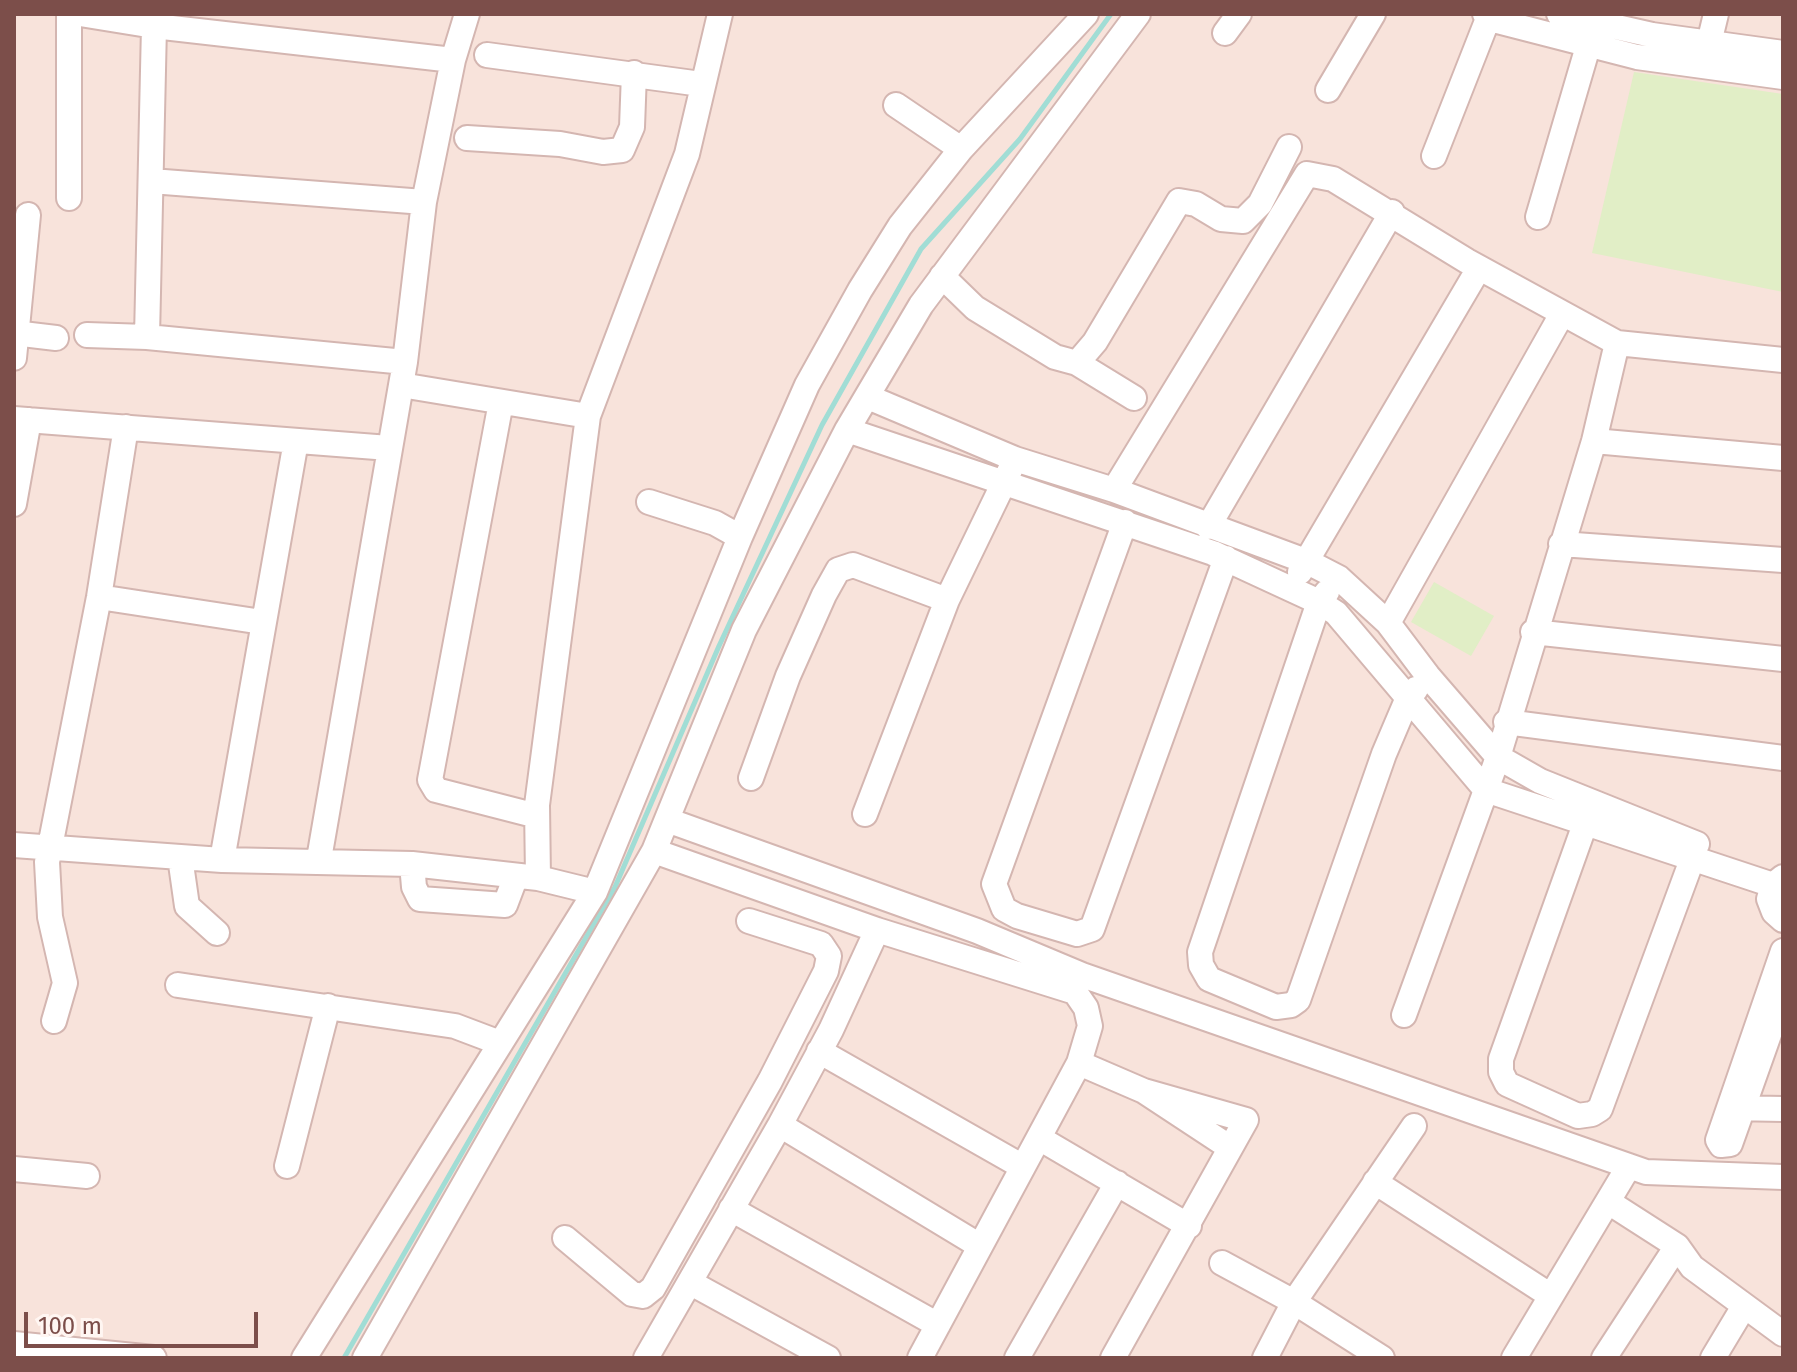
<!DOCTYPE html>
<style>
body{margin:0}
#map{position:relative;width:1797px;height:1372px;overflow:hidden;background:#fef1ea;font-family:"Fira Sans",sans-serif}
canvas{display:block}
.frame{position:absolute;inset:0;border:16px solid #7c4e4a;pointer-events:none}
.scale{position:absolute;left:24px;top:1312px;width:234px;height:36px;box-sizing:border-box;border:4px solid #7c4e4a;border-top:0;padding-left:10px;font-size:24px;line-height:28px;white-space:nowrap;color:#7c4e4a;-webkit-text-stroke:6px #fff6f2;paint-order:stroke}
</style>
<div id="map">
<canvas width="1797" height="1372"></canvas>
<div class="frame"></div>
<div class="scale">100 m</div>
</div>
<script>
const g = document.querySelector('canvas').getContext('2d');
g.lineJoin = 'round';
function paint(path, color) {
  g.fillStyle = color;
  g.fill(path, 'evenodd');
}
function poly(rows) {
  const path = new Path2D();
  for (const r of rows) {
    path.moveTo(r[0], r[1]);
    for (let i = 2; i < r.length; i += 2) path.lineTo(r[i], r[i + 1]);
  }
  return path;
}
function trace(path, color, width, dash) {
  g.strokeStyle = color;
  g.lineWidth = width;
  g.lineCap = dash ? 'butt' : 'round';
  g.setLineDash(dash || []);
  g.stroke(path);
}
paint(poly([
 [14,14,1783,14,1783,1358,14,1358]
]), '#f8e3db');
paint(poly([
 [1634,72,1783,94,1783,292,1592,253],
 [1434,582,1494,616,1471,656,1411,622]
]), '#e1eec6');
trace(poly([
 [344,1358,615,887,719,646,822,425,921,249,1020,139,1111,14]
]), '#a1ddd5', 5);
const minor = poly([
 [69,14,69,198],
 [80,14,154,26,453,60],
 [1485,14,1497,21,1637,57,1783,77],
 [1559,14,1652,35,1783,53],
 [1225,33,1239,14],
 [1709,43,1716,14],
 [487,55,701,84],
 [1328,90,1373,14],
 [896,105,961,149],
 [467,138,560,144,603,152,622,150,632,127,634,73],
 [1434,156,1489,16],
 [151,181,424,202],
 [1538,217,1589,43],
 [942,276,975,308,1055,357,1077,363,1095,342,1179,201,1196,204,1221,219,1243,221,1260,204,1289,147],
 [14,333,56,338],
 [87,335,147,337,405,362],
 [147,337,154,26],
 [14,358,28,215],
 [1077,363,1134,398],
 [401,385,588,416],
 [868,397,1015,459,1114,490,1308,562,1339,578,1388,623,1428,676,1498,757,1540,781,1697,844],
 [501,402,430,780,436,790,537,816],
 [14,419,389,448],
 [847,430,1213,553,1319,602,1336,613,1486,790,1773,885],
 [1594,441,1783,458],
 [1114,490,1307,174,1333,179,1467,261,1617,343,1783,360],
 [649,502,715,523,740,537],
 [14,504,29,420],
 [1125,522,994,884,1004,909,1017,916,1077,934,1092,929,1226,558],
 [1208,527,1392,212],
 [1561,544,1783,560],
 [1300,572,1479,268],
 [1327,592,1319,602,1200,952,1201,965,1209,979,1276,1007,1291,1005,1298,1000,1384,754,1407,700,1416,689],
 [99,597,262,622],
 [1388,623,1562,314],
 [1533,632,1783,659],
 [1506,722,1783,758],
 [751,778,788,676,824,595,838,570,853,565,947,600],
 [865,814,947,600,1010,470],
 [667,820,977,931,1082,975,1646,1172,1783,1177],
 [1585,824,1501,1059,1501,1072,1507,1084,1578,1116,1592,1114,1600,1109,1693,857],
 [14,845,222,860,412,864,538,878,595,892],
 [654,851,877,930,1075,992,1086,1008,1090,1026,1079,1063,920,1358],
 [180,857,187,906,217,933],
 [319,859,405,362,424,202,453,60,467,14],
 [222,860,296,441],
 [412,864,414,887,420,899,505,905,516,876],
 [1783,877,1773,885,1769,899,1774,912,1783,920],
 [538,878,537,805,588,416,687,154,720,14],
 [1783,951,1718,1140,1721,1145,1730,1144,1783,995],
 [178,985,455,1026,500,1043],
 [1404,1015,1498,757,1594,441,1617,343],
 [54,1021,65,983,50,917,47,862,99,597,126,427],
 [819,1051,1023,1167],
 [1079,1063,1144,1091,1229,1147],
 [1729,1108,1783,1109],
 [780,1125,980,1246],
 [1039,1138,1189,1226],
 [287,1166,328,1006],
 [14,1169,87,1176],
 [1375,1182,1551,1296],
 [1610,1203,1677,1246,1692,1267,1783,1334],
 [731,1209,938,1325],
 [565,1238,632,1294,643,1296,653,1288,770,1081,826,971,829,956,821,944,749,921],
 [1222,1263,1294,1302,1382,1358],
 [691,1283,828,1358],
 [14,1344,154,1358],
 [304,1358,595,892,740,537,807,385,860,290,900,226,961,149,1086,14],
 [365,1358,654,851,744,630,847,430,921,305,1138,14],
 [646,1358,780,1125,831,1030,877,930],
 [1017,1358,1117,1183],
 [1113,1358,1246,1120,1144,1091],
 [1265,1358,1294,1302,1414,1126],
 [1514,1358,1629,1166],
 [1604,1358,1677,1246],
 [1713,1358,1743,1308]
]);
trace(minor, '#d4b6b1', 28);
trace(minor, '#fff', 24);
</script>
